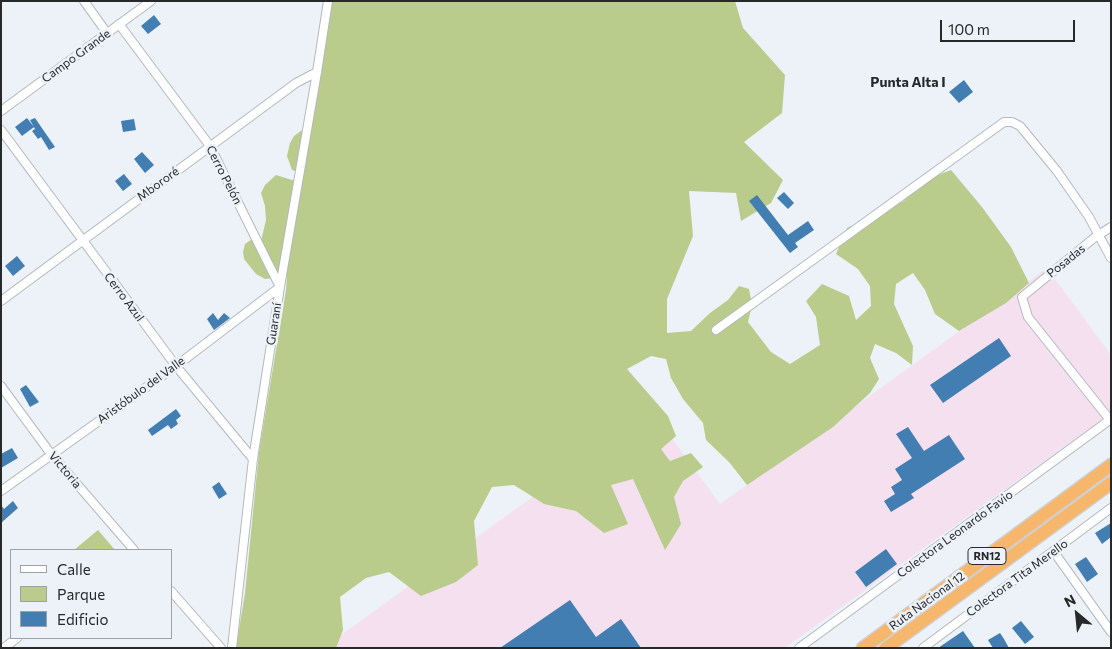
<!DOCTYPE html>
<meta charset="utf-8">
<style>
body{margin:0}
#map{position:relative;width:1112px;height:649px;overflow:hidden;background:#ecf2f8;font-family:Commissioner,sans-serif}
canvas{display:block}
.frame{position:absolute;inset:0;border:2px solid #26282a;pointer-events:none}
.legend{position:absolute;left:10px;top:549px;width:162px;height:90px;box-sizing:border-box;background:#ecf2f8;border:1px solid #9da1a6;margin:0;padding:6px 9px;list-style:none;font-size:15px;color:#26282a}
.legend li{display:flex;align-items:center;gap:10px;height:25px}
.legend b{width:25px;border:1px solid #9da1a6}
.north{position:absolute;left:1052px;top:589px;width:50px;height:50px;-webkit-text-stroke:4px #ecf2f8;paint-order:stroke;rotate:332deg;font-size:14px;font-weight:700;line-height:20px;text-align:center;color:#26282a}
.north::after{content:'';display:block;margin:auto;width:18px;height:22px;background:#26282a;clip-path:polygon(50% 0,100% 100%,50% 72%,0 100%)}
.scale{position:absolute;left:940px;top:20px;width:135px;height:22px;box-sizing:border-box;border:2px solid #26282a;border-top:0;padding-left:6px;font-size:15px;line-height:18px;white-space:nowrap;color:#26282a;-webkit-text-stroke:4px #ecf2f8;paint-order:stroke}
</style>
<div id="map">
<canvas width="1112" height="649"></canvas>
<div class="frame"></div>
<ul class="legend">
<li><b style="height:6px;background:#fff"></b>Calle</li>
<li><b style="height:14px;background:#b9cc8b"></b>Parque</li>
<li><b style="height:14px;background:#437eb2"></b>Edificio</li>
</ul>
<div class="north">N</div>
<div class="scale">100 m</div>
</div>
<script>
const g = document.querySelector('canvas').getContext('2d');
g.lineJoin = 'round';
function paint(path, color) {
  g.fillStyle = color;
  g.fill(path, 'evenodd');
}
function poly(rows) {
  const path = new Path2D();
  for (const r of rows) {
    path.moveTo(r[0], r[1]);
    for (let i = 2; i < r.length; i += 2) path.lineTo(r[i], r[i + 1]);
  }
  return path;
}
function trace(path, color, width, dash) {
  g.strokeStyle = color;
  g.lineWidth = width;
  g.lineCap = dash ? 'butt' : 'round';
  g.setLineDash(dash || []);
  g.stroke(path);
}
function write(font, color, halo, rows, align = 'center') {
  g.font = font + ' Commissioner,sans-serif';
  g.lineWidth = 5;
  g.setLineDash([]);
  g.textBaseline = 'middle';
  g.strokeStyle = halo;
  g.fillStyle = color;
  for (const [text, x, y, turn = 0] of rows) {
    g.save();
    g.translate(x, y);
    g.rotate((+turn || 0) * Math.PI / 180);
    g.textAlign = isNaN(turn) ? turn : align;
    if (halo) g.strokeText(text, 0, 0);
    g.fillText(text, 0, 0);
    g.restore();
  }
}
paint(poly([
 [1047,268,1111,355,1111,413,785,648,323,648,652,411,720,504]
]), '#f5e0f0');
paint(poly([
 [332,1,735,1,743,28,785,75,782,113,744,142,783,180,771,203,741,221,736,193,689,191,693,236,667,299,667,333,691,331,710,313,728,300,739,286,749,289,752,305,748,322,771,352,790,364,820,345,816,317,806,301,822,284,849,296,856,320,871,306,870,286,858,269,836,254,847,228,904,201,912,185,951,170,982,207,1011,247,1029,283,1006,303,959,331,935,314,925,290,913,273,896,284,894,304,913,346,912,365,896,353,875,344,870,358,879,379,870,393,833,427,747,485,729,462,706,440,703,423,683,399,671,378,666,359,651,356,627,369,668,416,676,436,661,449,670,461,691,453,703,467,683,481,674,497,681,524,665,550,633,479,611,485,628,524,604,533,576,511,544,504,514,485,492,487,474,521,478,565,456,582,421,596,389,572,366,578,340,597,343,630,336,648,236,648,245,593,259,452,286,290,287,277,285,270,279,272,274,278,265,279,256,274,244,259,243,252,245,244,252,239,261,241,266,220,265,206,261,193,265,185,276,175,292,180,299,179,299,172,292,170,287,156,290,143,294,136,305,128,313,116],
 [98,530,115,550,74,550]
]), '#b9cc8b');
paint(poly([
 [154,15,161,24,148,34,141,26],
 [964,80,973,92,959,103,949,92],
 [27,118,34,127,22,136,15,127],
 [35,118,55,147,49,150,41,137,38,139,32,131,35,129,30,120],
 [134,119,136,130,123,132,121,121],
 [142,152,154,165,145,173,134,159],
 [124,174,132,184,123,191,115,181],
 [784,192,794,203,788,209,777,198],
 [757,195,788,235,808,221,814,230,795,243,798,247,790,253,749,201],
 [17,256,25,266,13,276,5,266],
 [213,313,218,320,224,313,230,318,214,330,207,319],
 [999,338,1011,356,943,403,930,385],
 [26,385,39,402,30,407,20,389],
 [176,409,181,416,176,420,178,424,171,429,168,425,152,436,148,430],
 [908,427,924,451,949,435,965,459,911,494,914,498,891,512,884,501,895,494,891,487,902,480,895,469,912,458,896,434],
 [12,448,18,458,1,468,1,454],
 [219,482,227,494,219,499,212,487],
 [13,501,18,508,1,523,1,505,4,509],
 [1111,523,1111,537,1102,544,1095,533],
 [886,549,897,564,866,587,855,572],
 [1086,557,1098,574,1087,582,1075,564],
 [570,600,596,637,621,619,641,648,500,648],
 [1021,621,1034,637,1025,644,1012,628],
 [963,631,975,648,938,648],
 [1000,633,1004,639,1009,648,993,648,988,640]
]), '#437eb2');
const minor = poly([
 [84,1,107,33],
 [119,24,210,146,280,287],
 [1,111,151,1],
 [1,130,176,366,253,459],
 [1,301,296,83,317,72],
 [716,330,1004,122,1012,122,1020,126,1057,171,1089,217,1111,258],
 [1,386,51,454,134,550],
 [1110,420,1028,317,1022,297,1094,238,1111,227],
 [1,491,176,366,280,287],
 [1054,552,1111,632],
 [171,591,221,648],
 [4,648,17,638],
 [232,648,253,459,280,287,317,72,328,1],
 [799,648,1111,419],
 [923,648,1111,508]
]);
const trunk = poly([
 [863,648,1111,465],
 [886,648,1111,483]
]);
trace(minor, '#b3b9be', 10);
trace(trunk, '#cfd0d0', 15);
trace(minor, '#fff', 8);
trace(trunk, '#f6b66c', 12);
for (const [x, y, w] of [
 [987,556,38]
]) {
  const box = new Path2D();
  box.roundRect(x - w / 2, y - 8.5, w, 17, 4);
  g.fillStyle = '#ecf2f8';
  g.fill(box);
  trace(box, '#26282a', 1);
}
write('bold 11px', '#26282a', null, [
 ["RN12",987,556]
]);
write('12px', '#26282a', '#ecf2f8', [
 ["Campo Grande",76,56,-36],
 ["Cerro Pelón",224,175,63],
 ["Mbororé",158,184,-36],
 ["Posadas",1066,261,-39],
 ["Cerro Azul",124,297,53],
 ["Guaraní",274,324,-81],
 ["Aristóbulo del Valle",141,390,-36],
 ["Victoria",65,470,50],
 ["Colectora Leonardo Favio",955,534,-36],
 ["Colectora Tita Merello",1017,578,-36],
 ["Ruta Nacional 12",927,601,-36]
]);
write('bold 14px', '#26282a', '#ecf2f8', [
 ["Punta Alta I",908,82]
]);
</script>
